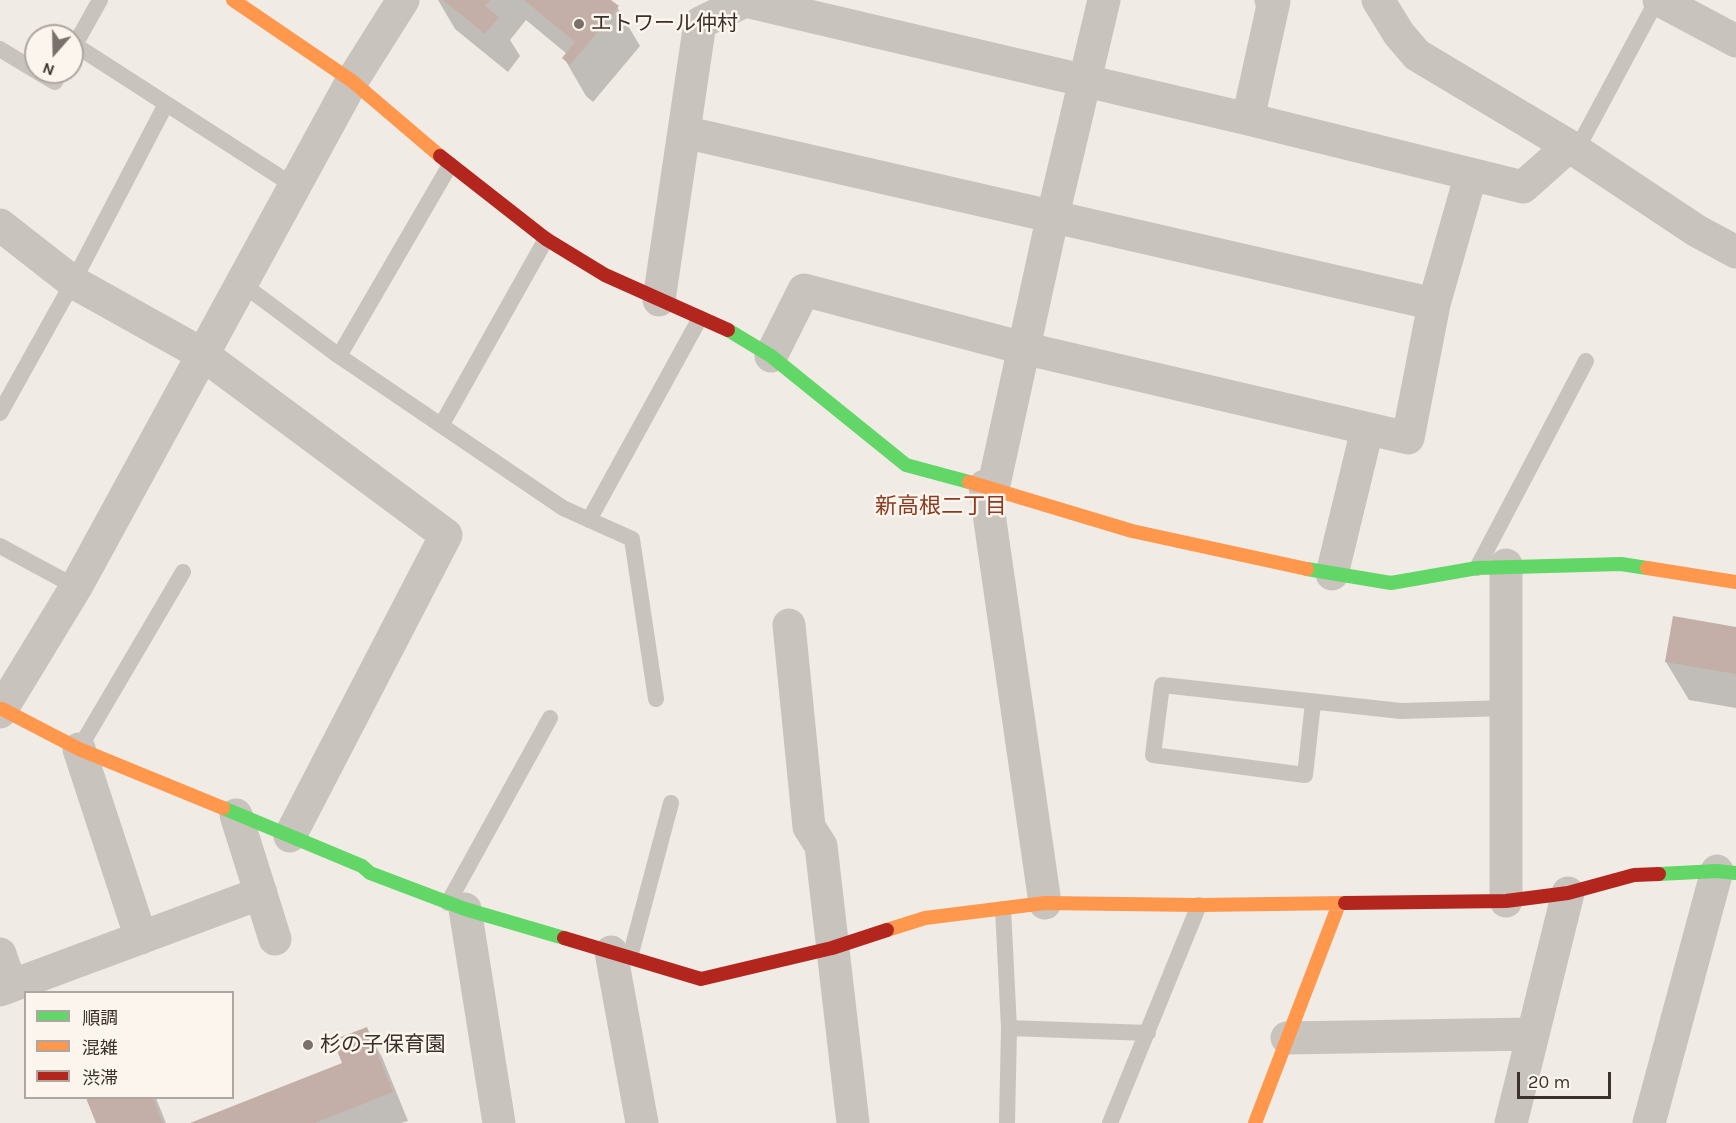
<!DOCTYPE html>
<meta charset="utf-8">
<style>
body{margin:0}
#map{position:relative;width:1736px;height:1123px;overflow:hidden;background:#f0ebe5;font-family:Karla,"Noto Sans JP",sans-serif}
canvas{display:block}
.legend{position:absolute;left:24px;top:991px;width:210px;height:108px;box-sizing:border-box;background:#fbf5ee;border:2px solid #aea6a0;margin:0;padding:8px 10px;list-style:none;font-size:18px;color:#3b302b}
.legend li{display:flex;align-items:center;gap:12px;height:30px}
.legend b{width:30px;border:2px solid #aea6a0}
.north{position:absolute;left:24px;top:24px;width:60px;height:60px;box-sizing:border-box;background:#fbf5ee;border:2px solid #aea6a0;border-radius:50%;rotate:200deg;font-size:16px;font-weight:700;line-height:24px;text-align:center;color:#3b302b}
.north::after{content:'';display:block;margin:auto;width:21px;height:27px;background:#7a716c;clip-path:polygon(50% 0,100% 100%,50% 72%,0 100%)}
.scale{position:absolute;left:1517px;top:1072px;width:94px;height:27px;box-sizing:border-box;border:3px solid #3b302b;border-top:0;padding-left:8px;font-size:18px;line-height:21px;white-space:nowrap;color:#3b302b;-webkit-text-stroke:4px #fbf5ee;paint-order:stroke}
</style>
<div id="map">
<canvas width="1736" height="1123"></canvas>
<ul class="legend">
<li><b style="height:8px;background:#63d668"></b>順調</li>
<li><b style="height:8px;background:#ff974d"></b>混雑</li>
<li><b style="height:8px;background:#b3261e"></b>渋滞</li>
</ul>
<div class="north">N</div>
<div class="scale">20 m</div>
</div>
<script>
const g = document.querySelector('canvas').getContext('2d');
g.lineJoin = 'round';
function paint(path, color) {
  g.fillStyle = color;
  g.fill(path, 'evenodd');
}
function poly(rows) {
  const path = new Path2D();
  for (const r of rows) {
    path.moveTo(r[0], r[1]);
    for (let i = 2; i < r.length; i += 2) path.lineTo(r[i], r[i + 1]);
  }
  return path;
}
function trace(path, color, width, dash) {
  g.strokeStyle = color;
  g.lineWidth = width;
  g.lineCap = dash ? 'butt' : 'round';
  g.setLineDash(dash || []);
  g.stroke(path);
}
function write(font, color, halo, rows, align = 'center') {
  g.font = font + ' Karla,"Noto Sans JP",sans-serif';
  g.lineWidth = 5;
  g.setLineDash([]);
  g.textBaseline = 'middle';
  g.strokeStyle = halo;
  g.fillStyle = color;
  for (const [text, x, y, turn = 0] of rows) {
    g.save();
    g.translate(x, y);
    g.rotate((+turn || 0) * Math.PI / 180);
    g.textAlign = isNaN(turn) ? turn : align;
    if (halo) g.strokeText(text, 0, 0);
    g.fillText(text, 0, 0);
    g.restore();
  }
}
paint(poly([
 [438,0,608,0,617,7,640,46,593,102,586,96,564,58,567,54,526,20,510,40,520,56,508,72,455,29],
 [1736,629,1736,708,1689,700,1666,662],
 [366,1029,382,1057,408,1121,401,1123,194,1123,344,1064],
 [87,1098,156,1098,166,1123,98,1123]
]), '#0003');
paint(poly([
 [443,0,490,0,485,6,499,17,485,34],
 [524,0,611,0,619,6,570,65,562,58,575,42],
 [1673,616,1736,627,1736,674,1665,662],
 [367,1027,393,1092,315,1123,190,1123,342,1063,333,1040],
 [86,1098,153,1098,163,1123,96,1123]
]), '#c3afa7');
trace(poly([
 [75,45,294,186],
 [0,49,36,71],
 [72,50,100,0],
 [38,72,55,82,60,72],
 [1576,151,1657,0],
 [241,283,339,356,563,508,632,539,656,699],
 [339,356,450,165],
 [0,413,73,282,166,104],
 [442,424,546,239],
 [589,520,700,318],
 [0,546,76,587],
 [1477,568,1586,361],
 [1313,703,1305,775,1153,755,1162,685,1401,711,1507,708],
 [79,749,183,572],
 [448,903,550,718],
 [1003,909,1009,1028,1007,1123],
 [630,957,671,803],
 [1009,1028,1148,1033],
 [1110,1123,1199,905]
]), '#c9c3be', 16);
trace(poly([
 [1378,0,1399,34,1417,55,1569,146,1697,231,1736,252],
 [1659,0,1736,41],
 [745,1,1248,119,1523,187,1569,146],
 [1248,119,1274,1,1271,0],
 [684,132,1434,304],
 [0,225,73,282,202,354,446,535,290,836],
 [659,300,700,23,747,0],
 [771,356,804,290,1023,348,1408,438,1434,304,1471,174],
 [985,486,1045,903],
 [993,489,1053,215,1104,0],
 [1332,574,1367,430],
 [789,625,809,827,821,846,853,1123],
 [0,712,76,587,352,81,403,0],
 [79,749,141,938],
 [236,815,275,939],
 [1506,901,1506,565],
 [465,909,499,1123],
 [611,952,642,1123],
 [0,954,11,986],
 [0,990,261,893],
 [1287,1038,1533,1034],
 [1511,1123,1568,893],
 [1649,1123,1717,871]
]), '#c9c3be', 33);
trace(poly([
 [728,330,771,356,906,465,969,482],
 [1307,569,1391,583,1477,568,1621,564,1647,568],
 [223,808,362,866,370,873,465,909,564,938],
 [1659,874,1717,871,1736,873]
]), '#63d668', 14);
trace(poly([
 [233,0,352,81,440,156],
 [969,482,1132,531,1307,569],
 [1647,568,1736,582],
 [2,709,79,749,223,808],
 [887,930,925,918,1045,903,1199,905,1345,903],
 [1255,1123,1339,904]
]), '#ff974d', 14);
trace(poly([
 [440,156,546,239,605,275,728,330],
 [1345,903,1506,901,1568,893,1634,875,1659,874],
 [564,938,701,979,832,948,887,930]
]), '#b3261e', 14);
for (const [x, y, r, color] of [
 [579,24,6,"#7a716c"],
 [308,1045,6,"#7a716c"]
]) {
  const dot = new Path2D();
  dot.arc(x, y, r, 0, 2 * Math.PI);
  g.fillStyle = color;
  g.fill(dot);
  trace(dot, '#fbf5ee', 2);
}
write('21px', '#3b302b', '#fbf5ee', [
 ["エトワール仲村",591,24],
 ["杉の子保育園",320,1045]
], 'left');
write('22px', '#8c3b22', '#fbf5ee', [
 ["新高根二丁目",941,507]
]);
</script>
